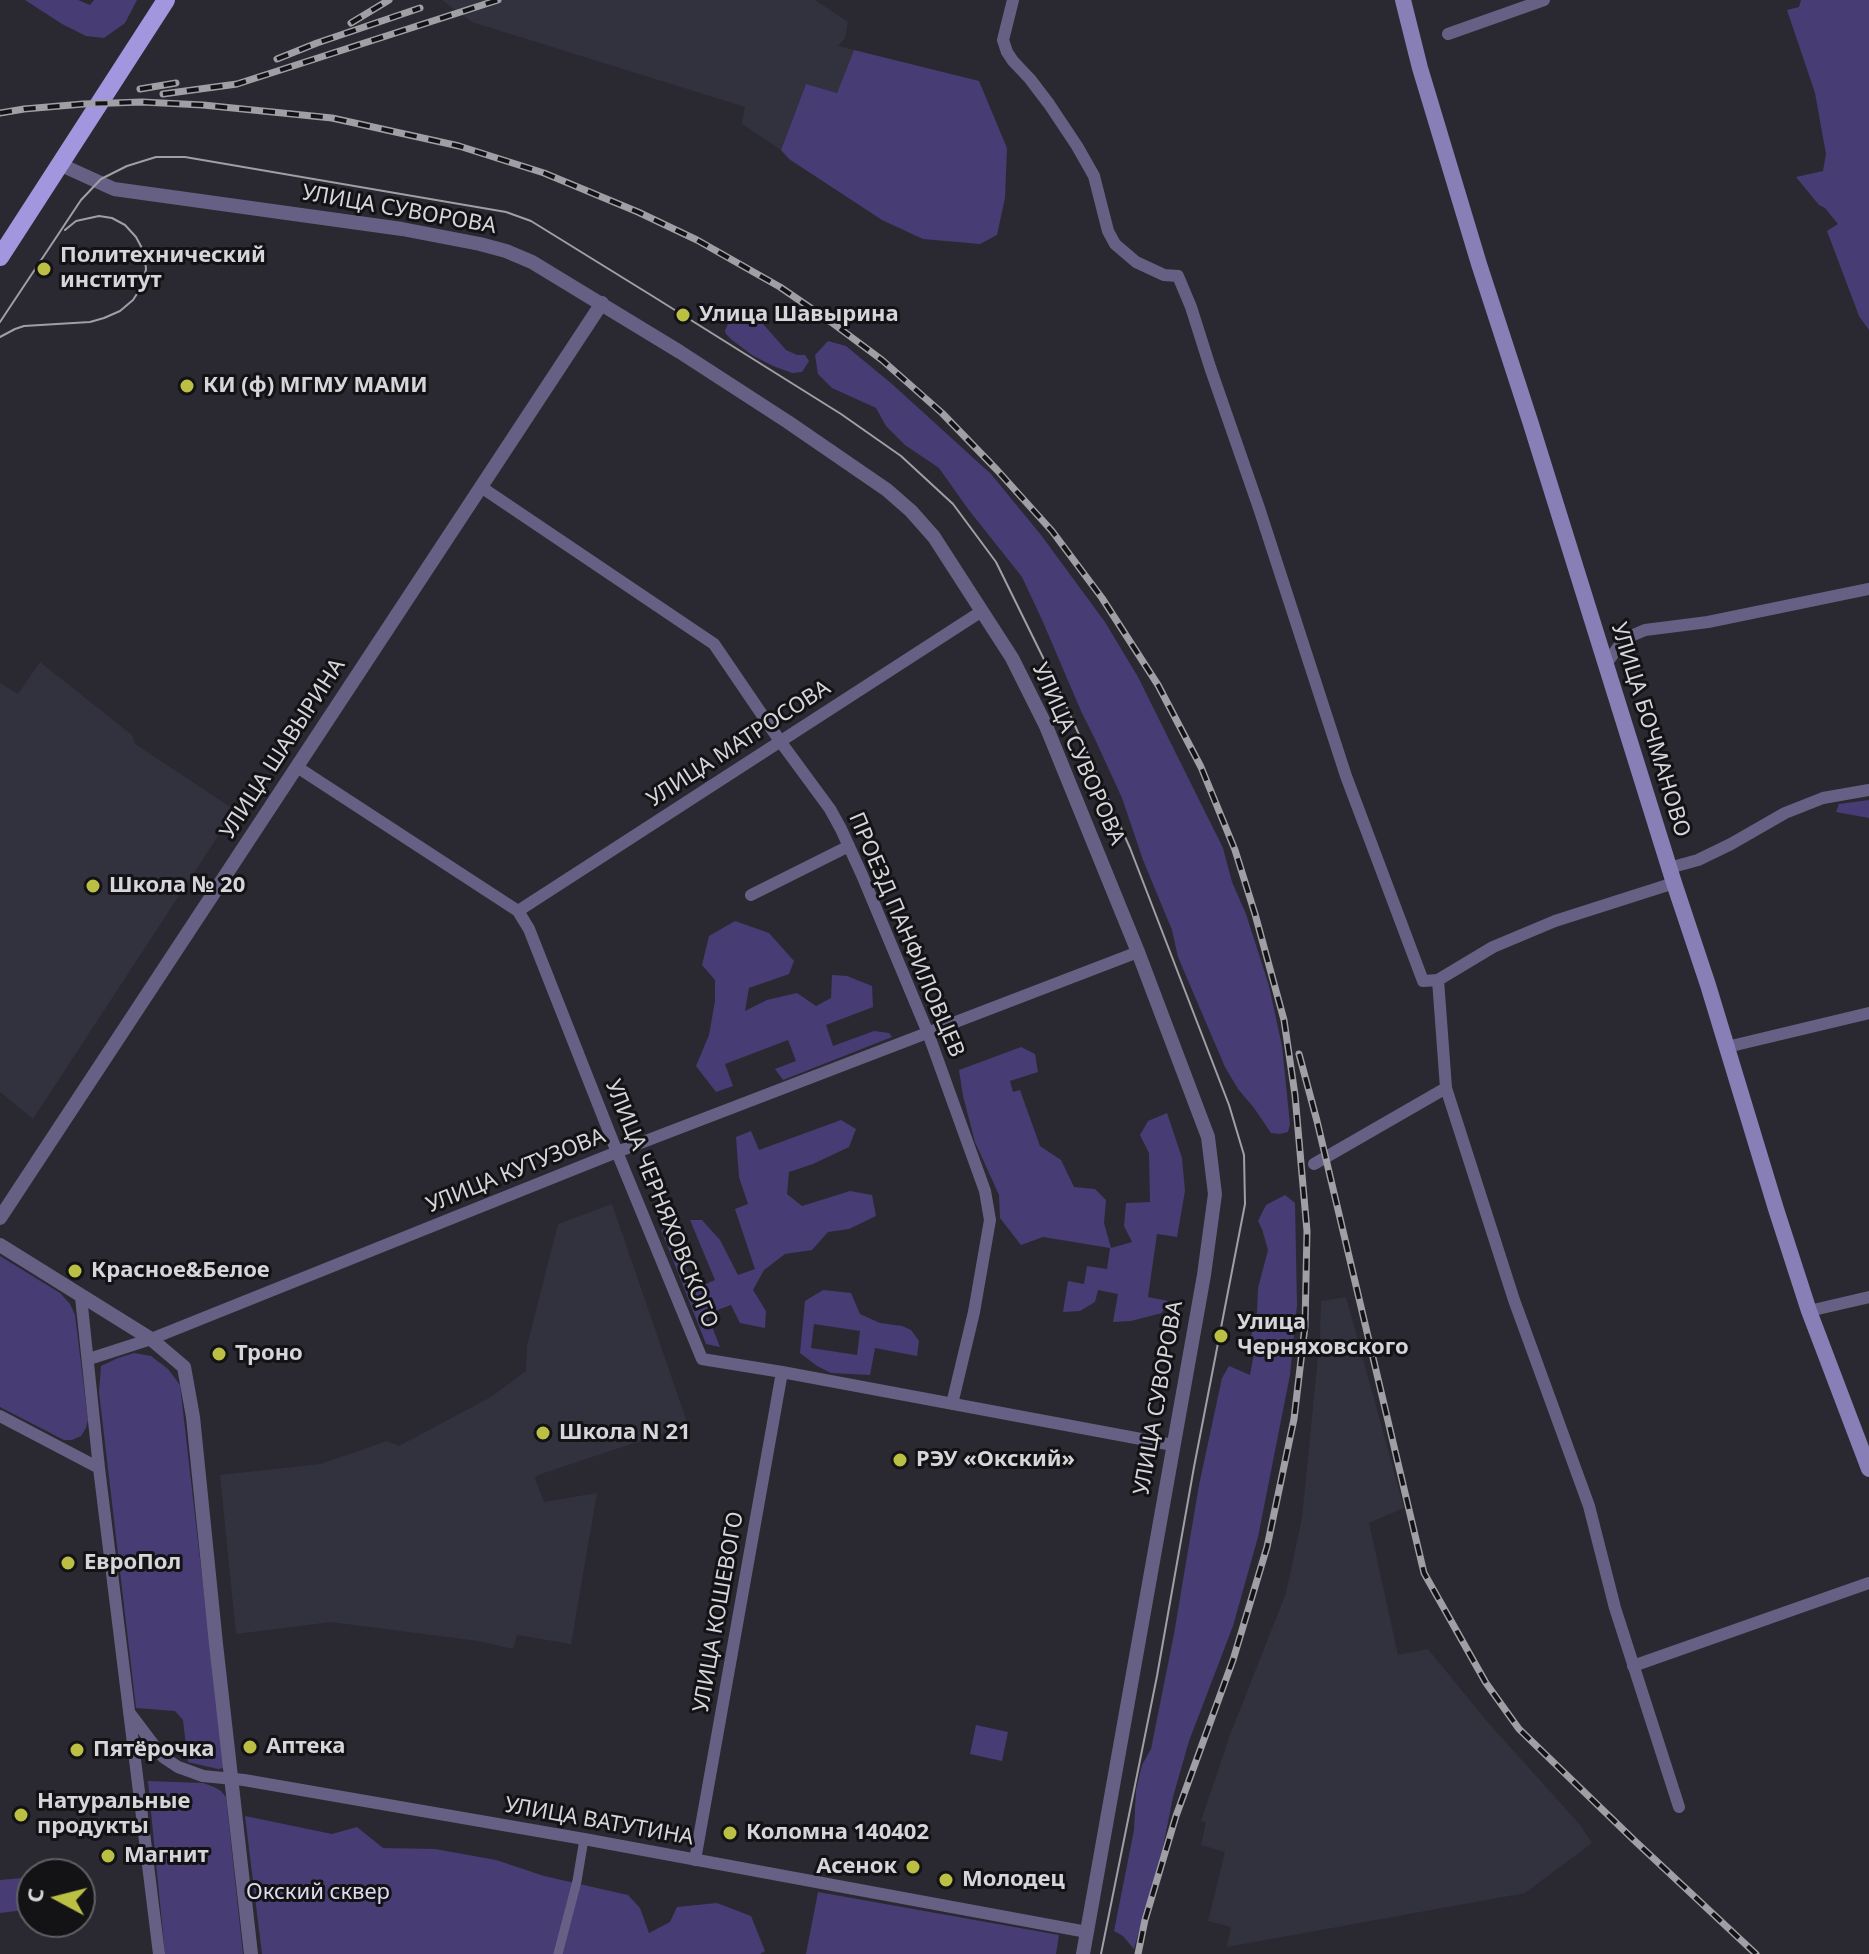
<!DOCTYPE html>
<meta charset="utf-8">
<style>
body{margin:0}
#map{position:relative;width:1869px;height:1954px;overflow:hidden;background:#2a2931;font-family:"Noto Sans",sans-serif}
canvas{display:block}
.north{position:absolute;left:16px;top:1858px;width:80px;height:80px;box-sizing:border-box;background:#131316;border:2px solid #616164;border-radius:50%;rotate:277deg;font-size:22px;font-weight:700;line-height:32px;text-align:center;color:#d6d5da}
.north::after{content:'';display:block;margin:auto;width:28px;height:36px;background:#bbc044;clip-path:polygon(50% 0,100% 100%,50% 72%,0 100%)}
</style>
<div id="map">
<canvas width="1869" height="1954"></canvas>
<div class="north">С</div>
</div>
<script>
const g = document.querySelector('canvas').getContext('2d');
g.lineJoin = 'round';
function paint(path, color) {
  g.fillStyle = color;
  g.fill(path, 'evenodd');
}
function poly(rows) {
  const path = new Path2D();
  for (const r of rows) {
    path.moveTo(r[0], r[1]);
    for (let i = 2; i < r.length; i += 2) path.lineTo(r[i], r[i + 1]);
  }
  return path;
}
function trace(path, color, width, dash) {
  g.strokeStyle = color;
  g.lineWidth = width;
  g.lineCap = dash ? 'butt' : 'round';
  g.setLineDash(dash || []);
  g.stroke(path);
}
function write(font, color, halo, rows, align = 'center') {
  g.font = font + ' "Noto Sans",sans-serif';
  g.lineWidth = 6;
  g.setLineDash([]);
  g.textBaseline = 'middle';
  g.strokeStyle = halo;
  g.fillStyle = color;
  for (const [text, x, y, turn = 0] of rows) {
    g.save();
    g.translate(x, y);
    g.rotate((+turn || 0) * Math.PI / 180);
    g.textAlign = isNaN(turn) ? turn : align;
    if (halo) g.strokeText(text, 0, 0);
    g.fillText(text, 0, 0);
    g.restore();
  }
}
paint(poly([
 [442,0,815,0,848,22,845,38,838,46,854,50,837,93,806,84,781,150,742,124,745,107,472,22],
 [40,662,132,735,135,744,235,810,33,1119,0,1092,0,683,18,694],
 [612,1204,688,1425,538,1475,535,1478,544,1502,597,1493,571,1644,517,1635,513,1649,478,1641,331,1622,236,1634,220,1475,321,1464,387,1441,399,1446,491,1397,526,1371,527,1346,558,1224],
 [1346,1297,1404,1508,1369,1523,1398,1655,1428,1649,1485,1719,1581,1826,1592,1843,1525,1893,1227,1947,1231,1927,1208,1921,1225,1852,1201,1845,1206,1822,1201,1821,1230,1735,1286,1593,1302,1518,1320,1337,1321,1301]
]), '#32313e');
paint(poly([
 [25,0,78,0,90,5,94,0,137,0,125,23,104,38,86,36,62,24],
 [1801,0,1869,0,1869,330,1859,316,1827,231,1838,224,1825,208,1819,205,1796,177,1823,171,1826,154,1815,93,1787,10,1799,7],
 [854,50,979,81,1007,148,1005,198,997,235,980,244,923,239,882,220,789,159,781,150,806,84,837,93],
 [749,308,786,350,797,355,805,355,809,361,802,372,792,373,773,366,752,355,732,340,726,334,725,331,731,316,738,311],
 [828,341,846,346,892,384,991,474,1041,535,1105,622,1138,677,1223,848,1232,882,1246,914,1269,986,1282,1046,1290,1124,1288,1132,1280,1134,1271,1133,1254,1108,1238,1089,1225,1067,1178,957,1172,930,1143,860,1122,798,1094,737,1081,711,1043,622,1022,577,968,509,939,468,905,445,886,426,876,408,832,388,818,374,815,355],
 [1869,800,1869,818,1836,812,1839,804],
 [735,921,769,933,794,961,789,974,749,988,745,1011,767,1000,797,993,816,1006,831,998,832,975,847,976,872,986,873,1007,826,1025,833,1046,874,1031,889,1033,892,1037,783,1080,775,1069,796,1061,788,1040,725,1064,733,1086,716,1092,696,1066,709,1035,715,1001,715,980,702,965,709,936],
 [1021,1047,1035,1054,1038,1072,1010,1081,1013,1092,1020,1090,1040,1146,1061,1160,1074,1187,1095,1189,1106,1200,1104,1223,1111,1248,1132,1242,1124,1226,1126,1203,1150,1202,1149,1153,1140,1135,1148,1121,1167,1113,1182,1158,1185,1191,1177,1237,1157,1234,1148,1297,1168,1301,1162,1313,1131,1321,1113,1322,1118,1294,1098,1290,1095,1302,1080,1311,1063,1312,1068,1281,1084,1284,1087,1266,1107,1269,1110,1248,1043,1237,1021,1245,1000,1218,999,1195,975,1142,963,1096,959,1070],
 [841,1120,856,1129,849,1147,813,1164,789,1172,787,1194,802,1206,850,1191,872,1195,876,1216,849,1229,828,1232,812,1250,785,1254,764,1270,753,1290,766,1311,765,1328,740,1323,731,1305,707,1314,720,1347,706,1344,661,1230,669,1228,695,1289,715,1280,690,1220,702,1220,720,1240,738,1275,755,1269,735,1209,748,1204,739,1177,736,1137,751,1131,759,1150],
 [1285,1195,1295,1203,1297,1305,1290,1375,1258,1537,1233,1626,1189,1741,1173,1797,1163,1847,1134,1949,1123,1936,1114,1931,1134,1830,1136,1790,1142,1765,1151,1749,1174,1634,1199,1485,1222,1378,1229,1366,1250,1375,1255,1348,1250,1340,1257,1312,1258,1288,1268,1250,1262,1229,1258,1221,1266,1205],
 [0,1256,60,1293,70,1304,75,1315,88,1420,86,1428,81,1436,72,1440,64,1440,0,1407],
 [823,1290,851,1293,860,1314,880,1323,902,1326,911,1330,919,1341,917,1356,875,1348,870,1375,831,1373,817,1366,800,1353,805,1301],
 [814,1324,860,1331,857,1355,811,1348],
 [134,1353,151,1356,168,1369,180,1385,224,1768,218,1769,188,1762,183,1720,175,1711,136,1708,99,1392,101,1366,118,1358],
 [976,1725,1008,1732,1002,1761,970,1754],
 [148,1781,203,1783,214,1787,221,1791,226,1797,243,1954,165,1954],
 [245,1816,332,1834,357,1827,383,1848,435,1849,496,1860,544,1876,628,1895,640,1908,649,1933,670,1922,677,1907,717,1903,751,1916,765,1951,760,1954,262,1954],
 [32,1877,32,1909,0,1913,0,1880],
 [818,1892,1059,1935,1056,1954,806,1954]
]), '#483c74');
trace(poly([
 [558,1954,577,1881,584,1839]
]), '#666184', 9);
trace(poly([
 [1013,0,1003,40,1007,52,1013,61,1030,79,1049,104,1077,146,1094,176,1108,231,1115,244,1136,262,1164,275,1178,276,1191,307,1210,367,1259,508,1346,776,1423,981,1438,980],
 [1448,34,1544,0],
 [481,487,714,644,780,741,830,809,841,829,862,875,928,1033,985,1191,990,1220,974,1312,952,1404],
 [1606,664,1624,639,1645,630,1708,622,1869,589],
 [297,767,518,911,529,929,617,1152,702,1359,782,1372,1173,1445],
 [1669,868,1698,860,1731,844,1785,813,1823,798,1869,790],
 [751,895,849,846],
 [518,911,982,611],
 [1727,1047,1869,1013],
 [1446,1088,1514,1300,1589,1506,1615,1608,1679,1807],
 [1314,1164,1446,1088,1438,980,1493,947,1555,921,1674,883],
 [81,1297,99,1468],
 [1809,1311,1869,1297],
 [89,1359,151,1339,617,1152,1138,952],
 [0,1416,99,1468,159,1954],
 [1633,1666,1869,1583],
 [129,1712,163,1757,178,1767,203,1776,244,1780,584,1839,1087,1932],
 [695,1860,782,1372]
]), '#666184', 12);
trace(poly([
 [59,164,114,189,402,229,480,244,506,251,532,262,680,352,788,422,887,490,911,511,934,537,1012,658,1046,726,1138,952,1208,1137,1215,1194,1204,1275,1083,1954],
 [0,1218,602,303],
 [0,1245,151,1339,184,1367,193,1417,216,1644,251,1954]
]), '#666184', 14);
trace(poly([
 [1403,0,1420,68,1479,264,1530,421,1674,883,1708,985,1776,1209,1809,1311,1869,1469]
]), '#887fb7', 16);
trace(poly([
 [0,257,166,0]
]), '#a296de', 18);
trace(poly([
 [0,322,81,200,101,179,127,166,156,157,185,157,506,212,531,221,654,297,841,414,901,456,953,504,996,562,1058,688,1130,848,1229,1105,1244,1155,1245,1204,1194,1467,1157,1676,1101,1954],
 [0,337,15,329,24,326,90,322,104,318,120,311,133,300,142,286,146,269,144,252,136,237,125,225,112,218,99,216,76,221,65,230]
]), '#a09fa5', 2);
const rail = poly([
 [351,23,389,0],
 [277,59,317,43,420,8],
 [140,89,176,83],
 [163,94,237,84,498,0],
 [0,113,24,109,83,104,142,102,203,105,332,118,459,146,544,173,638,212,697,240,780,287,831,322,882,360,942,413,997,470,1052,531,1102,598,1158,685,1201,767,1235,850,1255,914,1284,1020,1295,1095,1307,1231,1305,1326,1294,1419,1267,1547,1233,1660,1176,1816,1145,1920,1138,1954],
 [1299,1054,1317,1121,1424,1573,1486,1683,1519,1729,1636,1842,1756,1954]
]);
trace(rail, '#a09fa5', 7);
trace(rail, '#131316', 4, [12]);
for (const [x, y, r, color] of [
 [44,269,8,"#bbc044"],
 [683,315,8,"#bbc044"],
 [187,386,8,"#bbc044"],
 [93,886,8,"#bbc044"],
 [75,1271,8,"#bbc044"],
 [1221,1336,8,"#bbc044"],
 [219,1354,8,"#bbc044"],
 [543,1433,8,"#bbc044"],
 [900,1460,8,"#bbc044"],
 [68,1563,8,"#bbc044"],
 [250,1747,8,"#bbc044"],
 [77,1750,8,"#bbc044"],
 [21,1815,8,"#bbc044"],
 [730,1833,8,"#bbc044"],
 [108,1856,8,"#bbc044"],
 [913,1867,8,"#bbc044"],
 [946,1880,8,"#bbc044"]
]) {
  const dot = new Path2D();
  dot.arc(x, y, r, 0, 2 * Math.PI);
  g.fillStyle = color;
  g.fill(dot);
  trace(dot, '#131316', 3);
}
write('22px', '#d6d5da', '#131316', [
 ["УЛИЦА СУВОРОВА",399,210,10],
 ["УЛИЦА БОЧМАНОВО",1650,730,73],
 ["УЛИЦА МАТРОСОВА",739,744,-33],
 ["УЛИЦА ШАВЫРИНА",283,749,-57],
 ["УЛИЦА СУВОРОВА",1078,754,66],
 ["ПРОЕЗД ПАНФИЛОВЦЕВ",906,935,67],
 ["УЛИЦА КУТУЗОВА",516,1171,-22],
 ["УЛИЦА ЧЕРНЯХОВСКОГО",661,1204,68],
 ["УЛИЦА СУВОРОВА",1159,1398,-80],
 ["УЛИЦА КОШЕВОГО",719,1612,-80],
 ["УЛИЦА ВАТУТИНА",599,1822,10]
]);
write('bold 22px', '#d6d5da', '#131316', [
 ["Политехнический",60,256],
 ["институт",60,281],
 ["Улица Шавырина",699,315],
 ["КИ (ф) МГМУ МАМИ",203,386],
 ["Школа № 20",109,886],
 ["Красное&Белое",91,1271],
 ["Улица",1237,1323],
 ["Черняховского",1237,1348],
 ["Троно",235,1354],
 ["Школа N 21",559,1433],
 ["РЭУ «Окский»",916,1460],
 ["ЕвроПол",84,1563],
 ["Аптека",266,1747],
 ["Пятёрочка",93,1750],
 ["Натуральные",37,1802],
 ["продукты",37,1827],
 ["Коломна 140402",746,1833],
 ["Магнит",124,1856],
 ["Асенок",897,1867,"right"],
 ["Молодец",962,1880]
], 'left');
write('22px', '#dedbf1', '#131316', [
 ["Окский сквер",318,1893]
]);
</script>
